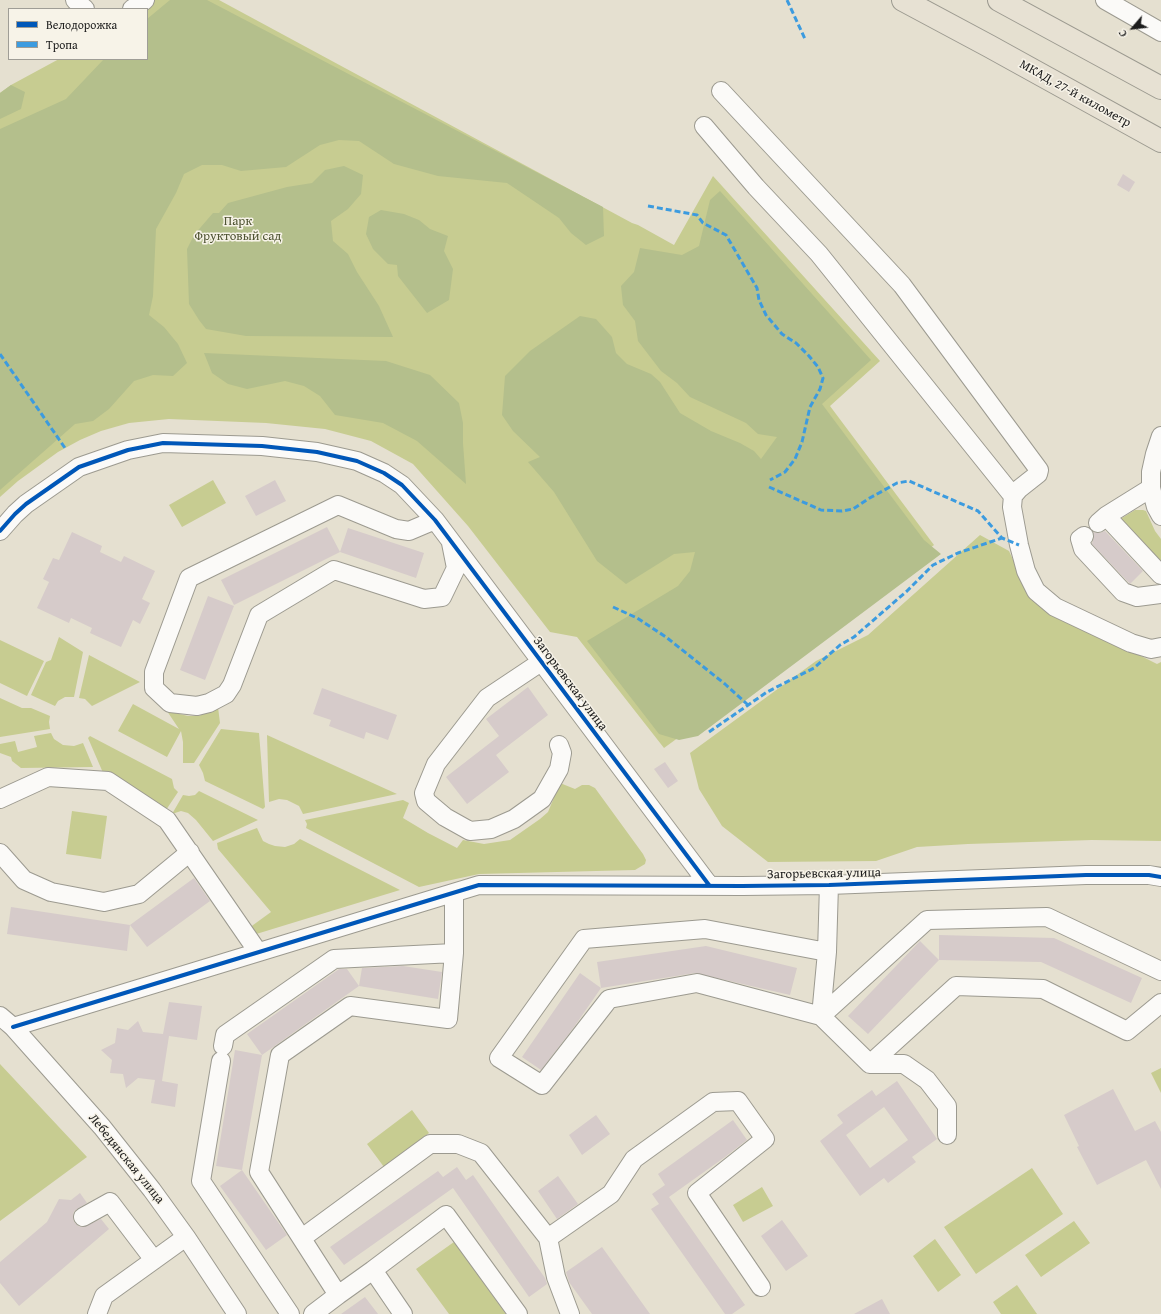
<!DOCTYPE html>
<meta charset="utf-8">
<style>
body{margin:0}
#map{position:relative;width:1161px;height:1314px;overflow:hidden;background:#e5e0d0;font-family:"Gentium Book Plus",serif}
canvas{display:block}
.legend{position:absolute;left:8px;top:8px;width:140px;height:52px;box-sizing:border-box;background:#f7f3e8;border:1px solid #9f9d96;margin:0;padding:5px 7px;list-style:none;font-size:12px;color:#1c1c1c}
.legend li{display:flex;align-items:center;gap:8px;height:20px}
.legend b{width:20px;border:1px solid #9f9d96}
.north{position:absolute;left:1113px;top:8px;width:40px;height:40px;-webkit-text-stroke:3px #f7f3e8;paint-order:stroke;rotate:242deg;font-size:11px;font-weight:700;line-height:16px;text-align:center;color:#1c1c1c}
.north::after{content:'';display:block;margin:auto;width:14px;height:18px;background:#1c1c1c;clip-path:polygon(50% 0,100% 100%,50% 72%,0 100%)}
</style>
<div id="map">
<canvas width="1161" height="1314"></canvas>
<ul class="legend">
<li><b style="height:5px;background:#0057b8"></b>Велодорожка</li>
<li><b style="height:5px;background:#3c9bdf"></b>Тропа</li>
</ul>
<div class="north">С</div>
</div>
<script>
const g = document.querySelector('canvas').getContext('2d');
g.lineJoin = 'round';
function paint(path, color) {
  g.fillStyle = color;
  g.fill(path, 'evenodd');
}
function poly(rows) {
  const path = new Path2D();
  for (const r of rows) {
    path.moveTo(r[0], r[1]);
    for (let i = 2; i < r.length; i += 2) path.lineTo(r[i], r[i + 1]);
  }
  return path;
}
function trace(path, color, width, dash) {
  g.strokeStyle = color;
  g.lineWidth = width;
  g.lineCap = dash ? 'butt' : 'round';
  g.setLineDash(dash || []);
  g.stroke(path);
}
function write(font, color, halo, rows, align = 'center') {
  g.font = font + ' "Gentium Book Plus",serif';
  g.lineWidth = 3;
  g.setLineDash([]);
  g.textBaseline = 'middle';
  g.strokeStyle = halo;
  g.fillStyle = color;
  for (const [text, x, y, turn = 0] of rows) {
    g.save();
    g.translate(x, y);
    g.rotate((+turn || 0) * Math.PI / 180);
    g.textAlign = isNaN(turn) ? turn : align;
    if (halo) g.strokeText(text, 0, 0);
    g.fillText(text, 0, 0);
    g.restore();
  }
}
paint(poly([
 [153,0,219,0,632,223,638,225,674,245,713,176,880,361,830,406,934,545,823,632,664,748,577,637,550,632,468,526,413,464,371,441,325,429,266,423,169,419,129,423,101,431,80,440,58,452,18,481,0,497,0,93,11,85,59,59,147,59,147,9],
 [213,480,226,503,182,527,169,505],
 [1135,510,1143,510,1146,511,1155,531,1161,539,1161,563,1121,520,1122,518],
 [980,535,1009,551,1026,588,1047,609,1157,664,1161,662,1161,841,1092,840,968,844,917,847,876,861,768,862,722,826,699,789,690,753,816,661,868,635],
 [59,637,83,652,74,697,65,697,58,701,55,706,31,695,46,662,51,660],
 [0,640,44,661,27,696,0,683],
 [89,655,140,682,92,706,85,699,79,698],
 [0,698,22,708,31,708,50,716,49,722,50,729,0,737],
 [133,704,179,729,167,711,188,716,199,716,218,707,220,723,194,763,183,763,183,742,181,731,167,757,118,731],
 [221,729,259,733,265,807,263,809,205,781,203,773,199,765],
 [51,733,54,739,63,745,74,746,83,743,93,767,21,768,12,761,11,757,0,753,0,744,15,741,18,752,37,747,34,736],
 [267,735,397,794,303,814,299,806,287,800,279,799,269,802],
 [90,736,172,779,174,788,178,792,166,810,107,782,88,738],
 [560,783,575,789,582,785,589,785,595,788,643,854,646,860,645,864,635,870,479,874,419,887,306,828,307,824,305,820,403,800,409,803,403,818,428,833,457,848,463,840,484,844,510,840,540,819,548,812],
 [199,791,258,820,213,841,196,820,188,813,181,811,172,814,183,795,189,796,195,795],
 [72,811,107,816,101,859,66,854],
 [257,828,263,841,269,844,275,846,285,847,294,844,300,839,400,890,253,935,249,928,271,912,218,849,217,843],
 [0,1064,87,1157,0,1221],
 [1161,1068,1161,1093,1151,1073],
 [412,1110,429,1133,384,1167,367,1144],
 [1032,1168,1063,1214,976,1274,944,1227],
 [762,1187,773,1206,743,1222,733,1205],
 [1074,1221,1090,1243,1041,1277,1025,1255],
 [935,1239,961,1275,938,1292,913,1256],
 [454,1242,506,1314,449,1314,416,1269],
 [1017,1285,1037,1314,1001,1314,993,1302]
]), '#c7cc91');
paint(poly([
 [170,0,207,0,603,207,604,236,586,245,571,233,559,218,507,183,438,176,394,164,359,141,339,140,320,145,286,167,241,171,222,165,202,165,184,174,176,193,156,229,153,296,149,315,164,327,178,344,187,363,173,376,153,375,134,381,109,409,93,421,75,424,0,490,0,129,66,99,104,59,147,59,147,19],
 [11,85,25,92,21,109,0,119,0,93],
 [344,166,363,175,361,194,348,209,331,221,333,241,348,254,357,272,379,306,393,337,246,336,206,329,199,320,189,304,187,249,194,235,213,213,219,213,228,203,287,187,312,183,325,170],
 [720,191,871,360,822,404,924,540,941,554,698,736,679,740,659,734,587,641,678,586,690,571,695,552,674,554,626,584,597,561,554,492,528,462,540,457,513,431,502,415,505,376,530,351,580,316,596,319,612,337,616,353,627,364,651,374,660,382,680,413,711,431,740,443,754,451,761,459,777,437,758,434,746,423,690,397,677,383,661,371,638,341,635,321,623,305,621,286,634,272,640,248,682,255,699,246,710,200],
 [381,210,404,214,419,220,430,229,448,236,444,251,453,269,449,300,427,313,398,276,397,265,388,264,373,249,366,234,369,217],
 [204,353,386,361,430,375,459,403,463,423,463,443,466,484,417,441,383,423,335,415,320,396,304,386,285,381,247,389,228,384,212,373]
]), '#b4bf8c');
paint(poly([
 [1123,174,1135,182,1129,192,1117,185],
 [275,480,286,501,256,516,245,496],
 [327,527,340,552,234,605,221,580],
 [348,528,424,553,416,578,340,552],
 [1105,531,1143,571,1130,584,1092,544,1094,535,1093,532,1100,533],
 [72,532,102,546,100,552,121,562,124,556,155,571,142,599,150,603,140,624,133,620,121,647,90,633,92,628,71,618,69,623,37,608,49,582,43,579,53,558,59,560],
 [208,596,234,606,205,680,180,670],
 [528,687,548,715,496,755,509,772,467,804,446,777,499,736,486,719],
 [322,688,397,715,388,740,366,732,364,739,329,726,331,720,313,714],
 [665,762,678,781,668,788,654,769],
 [194,878,210,901,147,947,130,925,127,951,7,934,11,907,130,925],
 [939,935,1054,938,1142,978,1131,1003,1041,962,939,960,868,1034,848,1016,920,941,939,960],
 [706,946,797,968,790,995,695,973,601,988,597,962],
 [403,966,442,972,438,999,359,986,362,968],
 [339,969,347,969,359,986,262,1055,247,1034],
 [580,973,601,988,574,1027,541,1070,522,1057],
 [169,1002,202,1006,197,1040,169,1036,162,1081,178,1084,175,1107,151,1103,155,1080,138,1078,126,1088,123,1074,110,1073,112,1060,101,1050,115,1043,117,1028,128,1030,138,1021,143,1032,163,1034],
 [235,1050,262,1055,242,1170,216,1166],
 [897,1081,937,1139,912,1157,916,1162,888,1183,884,1178,860,1196,820,1141,843,1123,837,1115,872,1090,876,1096],
 [884,1107,908,1140,870,1168,846,1135],
 [1113,1089,1135,1131,1155,1121,1161,1132,1161,1189,1146,1160,1097,1185,1077,1147,1079,1146,1064,1115],
 [596,1115,610,1134,582,1155,569,1135],
 [733,1120,747,1140,725,1157,669,1197,745,1305,732,1314,725,1314,651,1209,659,1204,652,1194,665,1185,658,1174],
 [457,1167,466,1180,473,1175,545,1278,547,1284,529,1297,453,1188,344,1265,330,1247,438,1171,443,1177],
 [242,1170,287,1235,266,1250,220,1186],
 [558,1176,578,1204,557,1219,538,1191],
 [80,1193,87,1203,74,1211,73,1216,74,1222,78,1226,83,1227,101,1219,109,1229,19,1306,0,1283,0,1262,47,1222,59,1199,71,1200],
 [782,1220,808,1256,786,1271,761,1236],
 [602,1247,650,1314,592,1314,569,1282,566,1272],
 [365,1297,378,1314,341,1314],
 [882,1299,890,1314,854,1314]
]), '#d6cbca');
const minor = poly([
 [75,0,85,9],
 [1105,0,1161,32],
 [132,9,145,0],
 [721,91,902,285,1039,470,1038,474,1019,489,1013,496,1012,507,1019,545,1026,571,1036,591,1055,607,1131,643,1151,649,1161,647],
 [704,126,756,187,819,254,1013,496],
 [1161,436,1155,454,1151,472,1151,488,1156,507,1161,516],
 [1106,516,1161,575],
 [435,520,409,531,396,529,338,505,189,578,154,672,154,688,170,703,197,706,209,703,226,694,232,685,259,615,334,570,424,599,442,597,456,568,451,543],
 [1098,523,1106,516,1151,488],
 [0,531,15,514,26,504,79,467,128,450,163,443,262,446,317,452,357,461,384,473,402,485,435,520,709,885],
 [1084,536,1080,539,1083,549,1123,592,1137,597,1161,594],
 [541,662,487,698,436,764,424,793,426,801,445,817,470,831,491,829,514,819,542,799,559,769,562,753,559,745],
 [0,799,48,777,108,781,167,820,258,952],
 [0,853,24,880,51,892,104,902,139,894,190,852],
 [829,885,827,952,821,1016,870,1064,904,1064,927,1080,947,1106,947,1135],
 [827,952,705,929,584,939,499,1058,542,1085,609,999,697,983,821,1016,927,920,1047,917,1161,971],
 [0,1016,13,1027,102,1127,152,1190,186,1237,237,1314],
 [13,1027,479,885,742,886,829,885,1086,875,1149,875,1161,877],
 [223,1046,225,1035,334,959,454,953],
 [221,1061,201,1181,290,1314],
 [870,1064,956,986,1043,989,1127,1031,1161,1003],
 [83,1217,110,1202,154,1260],
 [302,1238,430,1144,458,1144,481,1153,548,1238],
 [373,1270,446,1215,518,1314],
 [338,1295,373,1270,403,1314],
 [97,1314,104,1296,186,1237],
 [313,1314,338,1295,259,1172,280,1055,350,1006,448,1019,454,953,454,893],
 [570,1314,556,1277,548,1238,611,1194,634,1159,713,1102,738,1101,765,1139,697,1193,761,1287]
]);
const highway = poly([
 [903,0,989,46,1161,141],
 [999,0,1161,88]
]);
trace(minor, '#9c9a90', 20);
trace(highway, '#9c9a90', 24);
trace(minor, '#fbfaf8', 18);
trace(highway, '#e7e1d3', 22);
trace(poly([
 [787,0,805,39],
 [648,206,697,215,703,223,726,235,757,288,759,300,766,315,782,334,796,343,809,356,818,367,823,378,820,389,810,407,802,442,795,459,785,472,770,480],
 [0,354,65,448],
 [769,487,821,510,842,511,853,509,868,499,897,483,909,481,978,511,1002,538,1019,545],
 [613,607,637,618,666,637,725,684,748,705],
 [709,732,767,692,814,668,840,645,854,637,907,591,933,565,958,553,1002,538]
]), '#3c9bdf', 3, [6, 3]);
trace(poly([
 [0,531,15,514,26,504,79,467,128,450,163,443,262,446,317,452,357,461,384,473,402,485,435,520,709,885],
 [13,1027,479,885,742,886,829,885,1086,875,1149,875,1161,877]
]), '#0057b8', 4);
write('13px', '#1c1c1c', '#f7f3e8', [
 ["МКАД, 27-й километр",1075,94,29],
 ["Загорьевская улица",570,684,53],
 ["Загорьевская улица",824,874,-1],
 ["Лебедянская улица",126,1159,51]
]);
write('13px', '#4f5433', '#f7f3e8', [
 ["Парк",238,222],
 ["Фруктовый сад",238,237]
]);
</script>
